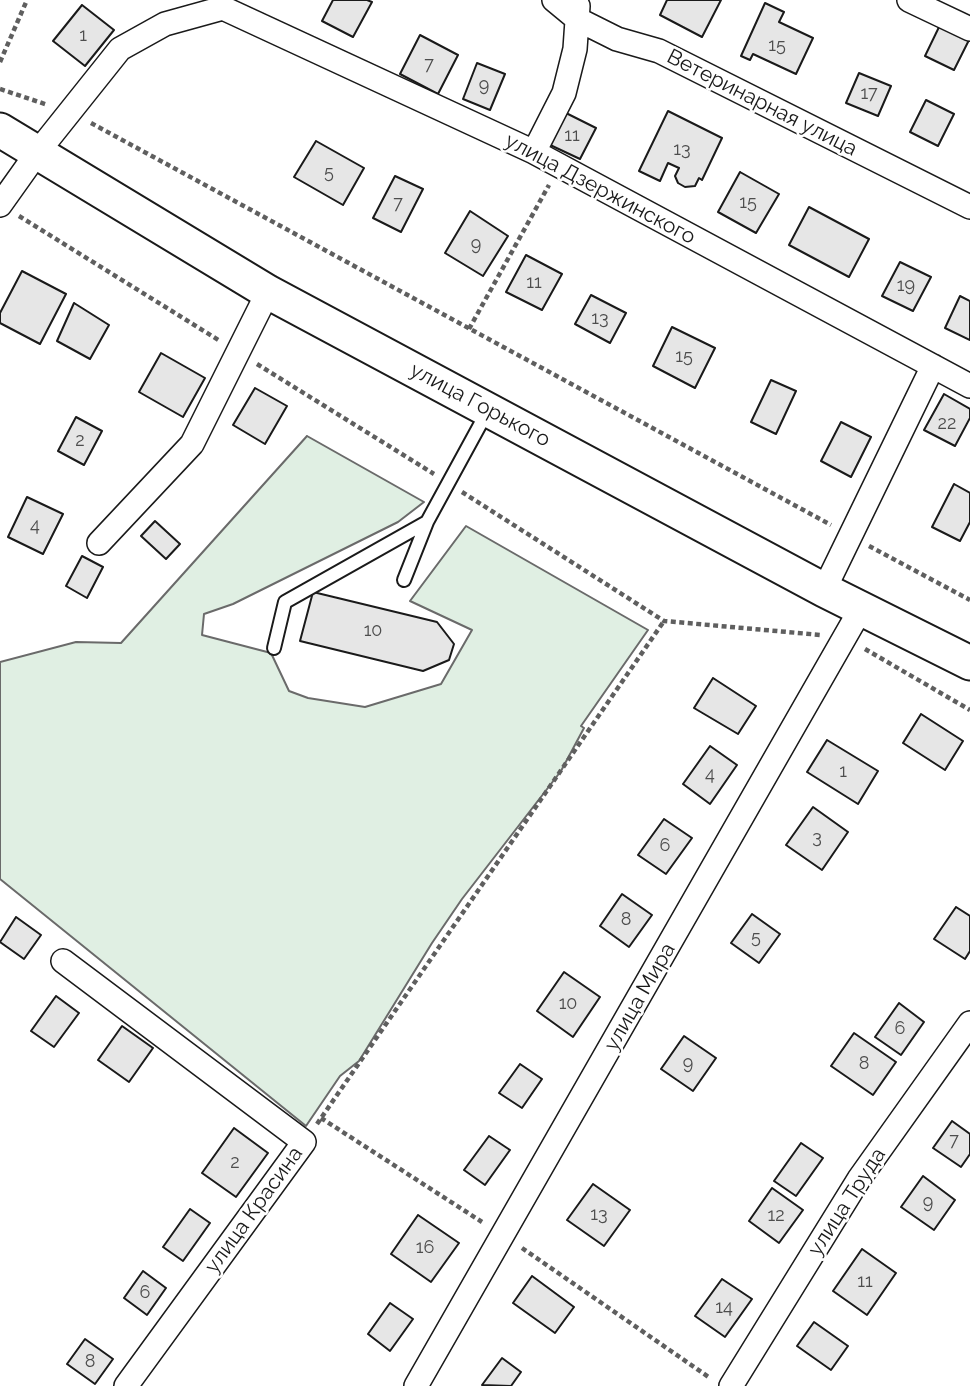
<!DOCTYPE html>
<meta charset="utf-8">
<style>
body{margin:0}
canvas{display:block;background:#fff}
</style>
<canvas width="970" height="1386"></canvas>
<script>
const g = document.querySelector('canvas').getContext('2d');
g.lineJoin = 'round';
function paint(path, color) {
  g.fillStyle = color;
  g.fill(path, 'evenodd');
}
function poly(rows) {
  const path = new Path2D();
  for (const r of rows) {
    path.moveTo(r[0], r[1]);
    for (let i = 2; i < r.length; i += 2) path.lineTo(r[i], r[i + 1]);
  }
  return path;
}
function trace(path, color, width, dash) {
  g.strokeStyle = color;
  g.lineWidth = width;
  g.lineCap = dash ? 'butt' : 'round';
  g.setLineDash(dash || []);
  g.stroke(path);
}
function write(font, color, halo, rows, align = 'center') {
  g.font = font + ' Raleway,sans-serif';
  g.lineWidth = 5;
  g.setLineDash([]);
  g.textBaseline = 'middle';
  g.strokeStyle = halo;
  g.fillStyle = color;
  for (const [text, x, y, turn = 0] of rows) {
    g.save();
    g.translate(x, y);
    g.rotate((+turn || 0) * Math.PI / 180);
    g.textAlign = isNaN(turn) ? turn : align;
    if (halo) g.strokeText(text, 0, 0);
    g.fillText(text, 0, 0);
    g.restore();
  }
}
const green = poly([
 [307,436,424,502,398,522,233,604,204,614,202,635,271,653,289,691,308,698,365,707,441,684,472,630,410,601,466,526,648,630,581,726,584,728,561,771,462,899,432,943,359,1061,340,1076,306,1126,0,879,0,662,76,642,121,643,307,436]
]);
paint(green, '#e0efe3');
trace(green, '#6a6a6a', 2);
const building = poly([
 [333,0,367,0,372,2,353,37,322,21,333,0],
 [667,0,721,0,702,37,660,15,667,0],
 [765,3,784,12,779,22,813,38,796,74,753,54,750,60,741,56,765,3],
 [82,5,114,30,85,66,53,41,82,5],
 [940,25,969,40,954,70,925,56,940,25],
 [420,35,458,55,438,94,400,74,420,35],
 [477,63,505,74,490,110,463,99,477,63],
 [859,73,891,86,878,116,846,103,859,73],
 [926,100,954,114,938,146,910,132,926,100],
 [668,111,722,138,702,180,699,178,695,186,685,187,678,183,675,176,679,168,668,163,660,181,639,171,668,111],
 [564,112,596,128,580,159,548,144,564,112],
 [316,141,364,168,343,205,294,177,316,141],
 [740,172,779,194,756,233,718,212,740,172],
 [395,176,423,189,401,232,373,218,395,176],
 [809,207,869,239,849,277,789,245,809,207],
 [470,211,508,236,483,276,445,253,470,211],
 [526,255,562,274,542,310,506,292,526,255],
 [900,262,931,277,913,311,882,296,900,262],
 [22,271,66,294,40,344,0,323,0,313,22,271],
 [591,295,626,313,610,343,575,324,591,295],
 [960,296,970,301,970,340,945,328,960,296],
 [74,303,109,325,90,359,57,341,74,303],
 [672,327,715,348,695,388,653,366,672,327],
 [161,353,205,378,183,417,139,392,161,353],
 [771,380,796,391,776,434,751,422,771,380],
 [255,388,287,406,265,444,233,425,255,388],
 [944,394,970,409,970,418,955,446,924,430,944,394],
 [76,417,102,431,84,465,58,451,76,417],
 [841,422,871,437,851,477,821,461,841,422],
 [954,484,970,493,970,522,960,541,932,527,954,484],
 [27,497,63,514,43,554,8,537,27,497],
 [155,521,180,544,166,559,141,536,155,521],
 [82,556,103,567,87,598,66,586,82,556],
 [313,592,437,622,454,644,449,660,423,671,300,641,313,592],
 [713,678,756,706,738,734,694,708,713,678],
 [921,714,963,741,945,770,903,743,921,714],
 [827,740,878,771,858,804,807,772,827,740],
 [710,746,737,765,710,804,683,784,710,746],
 [813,807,848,832,822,870,786,845,813,807],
 [664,819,692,838,666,874,638,855,664,819],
 [622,894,652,915,629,947,600,926,622,894],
 [956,907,970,916,970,951,965,959,934,939,956,907],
 [752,914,780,934,759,963,731,943,752,914],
 [16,917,41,935,24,959,0,942,16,917],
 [564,972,600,997,573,1037,537,1011,564,972],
 [56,996,79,1013,54,1047,31,1031,56,996],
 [899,1003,924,1022,901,1055,875,1037,899,1003],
 [122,1026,153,1048,129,1082,98,1060,122,1026],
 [854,1033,896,1062,873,1095,831,1066,854,1033],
 [684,1036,716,1058,693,1091,661,1069,684,1036],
 [520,1064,542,1079,522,1108,499,1093,520,1064],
 [952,1121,970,1134,970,1154,961,1167,933,1148,952,1121],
 [234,1128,268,1153,236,1197,202,1173,234,1128],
 [489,1136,510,1150,485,1185,464,1170,489,1136],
 [801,1143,823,1158,796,1196,774,1181,801,1143],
 [923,1176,955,1200,934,1230,901,1207,923,1176],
 [593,1184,630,1210,604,1246,567,1220,593,1184],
 [772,1188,803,1210,779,1243,749,1221,772,1188],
 [190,1209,210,1223,183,1261,163,1247,190,1209],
 [418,1215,459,1243,431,1282,391,1254,418,1215],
 [862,1249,896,1273,867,1315,833,1291,862,1249],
 [143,1271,166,1288,147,1315,124,1298,143,1271],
 [532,1276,574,1307,555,1333,513,1303,532,1276],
 [722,1279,752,1299,725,1337,695,1316,722,1279],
 [390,1303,413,1319,390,1351,368,1334,390,1303],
 [814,1322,848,1346,831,1370,797,1346,814,1322],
 [85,1339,113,1359,95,1384,67,1364,85,1339],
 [502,1358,521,1372,511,1386,482,1385,502,1358]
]);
paint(building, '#e6e6e6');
trace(building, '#1a1a1a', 2);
const lane = poly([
 [427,522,487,412],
 [274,648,285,602,427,522,404,580]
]);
const street = poly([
 [554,0,577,19,617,39,659,51,970,207],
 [909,0,970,29],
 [534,152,564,93,575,49,578,6],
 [0,205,37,153,120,49,165,24,223,8,534,152,970,386],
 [99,543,192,444,268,292],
 [824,590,933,366],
 [63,961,304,1142,126,1386],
 [416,1386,862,607],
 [731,1386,859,1179,970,1023]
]);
const secondary = poly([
 [0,130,268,292,824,590,970,663]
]);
trace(lane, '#1a1a1a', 16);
trace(street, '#1a1a1a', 26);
trace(secondary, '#1a1a1a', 37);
trace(poly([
 [0,62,27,0],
 [0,89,48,105],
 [91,123,831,525],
 [19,216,220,341],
 [469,329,549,185],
 [257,364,434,474],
 [462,492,664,621,821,635],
 [869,546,970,600],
 [865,649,970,710],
 [321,1118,482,1222],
 [317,1124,664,621],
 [522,1248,710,1378]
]), '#5f5f5f', 4.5, [5, 3.5]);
trace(lane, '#fff', 12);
trace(street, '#fff', 23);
trace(secondary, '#fff', 33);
write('18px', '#4d4d4d', null, [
 ["1",83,36],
 ["15",777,46],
 ["7",429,65],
 ["9",484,86],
 ["17",869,94],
 ["11",572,136],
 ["13",682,150],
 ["5",329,173],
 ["15",748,203],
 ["7",398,204],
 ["9",476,245],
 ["11",534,283],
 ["19",906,286],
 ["13",600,319],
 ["15",684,357],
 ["22",947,424],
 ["2",80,441],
 ["4",35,526],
 ["10",373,631],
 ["1",843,772],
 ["4",710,775],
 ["3",817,838],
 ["6",665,846],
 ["8",626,920],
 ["5",756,938],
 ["10",568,1004],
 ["6",900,1029],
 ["9",688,1064],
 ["8",864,1064],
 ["7",954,1141],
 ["2",235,1163],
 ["9",928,1203],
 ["13",599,1215],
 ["12",776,1216],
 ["16",425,1248],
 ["11",865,1282],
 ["6",145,1293],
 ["14",724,1308],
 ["8",90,1362]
]);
write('21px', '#1a1a1a', '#fff', [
 ["Ветеринарная улица",762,103,27],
 ["улица Дзержинского",600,189,28],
 ["улица Горького",480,405,28],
 ["улица Мира",640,997,-60],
 ["улица Труда",847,1202,-57],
 ["улица Красина",254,1210,-54]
]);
</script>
